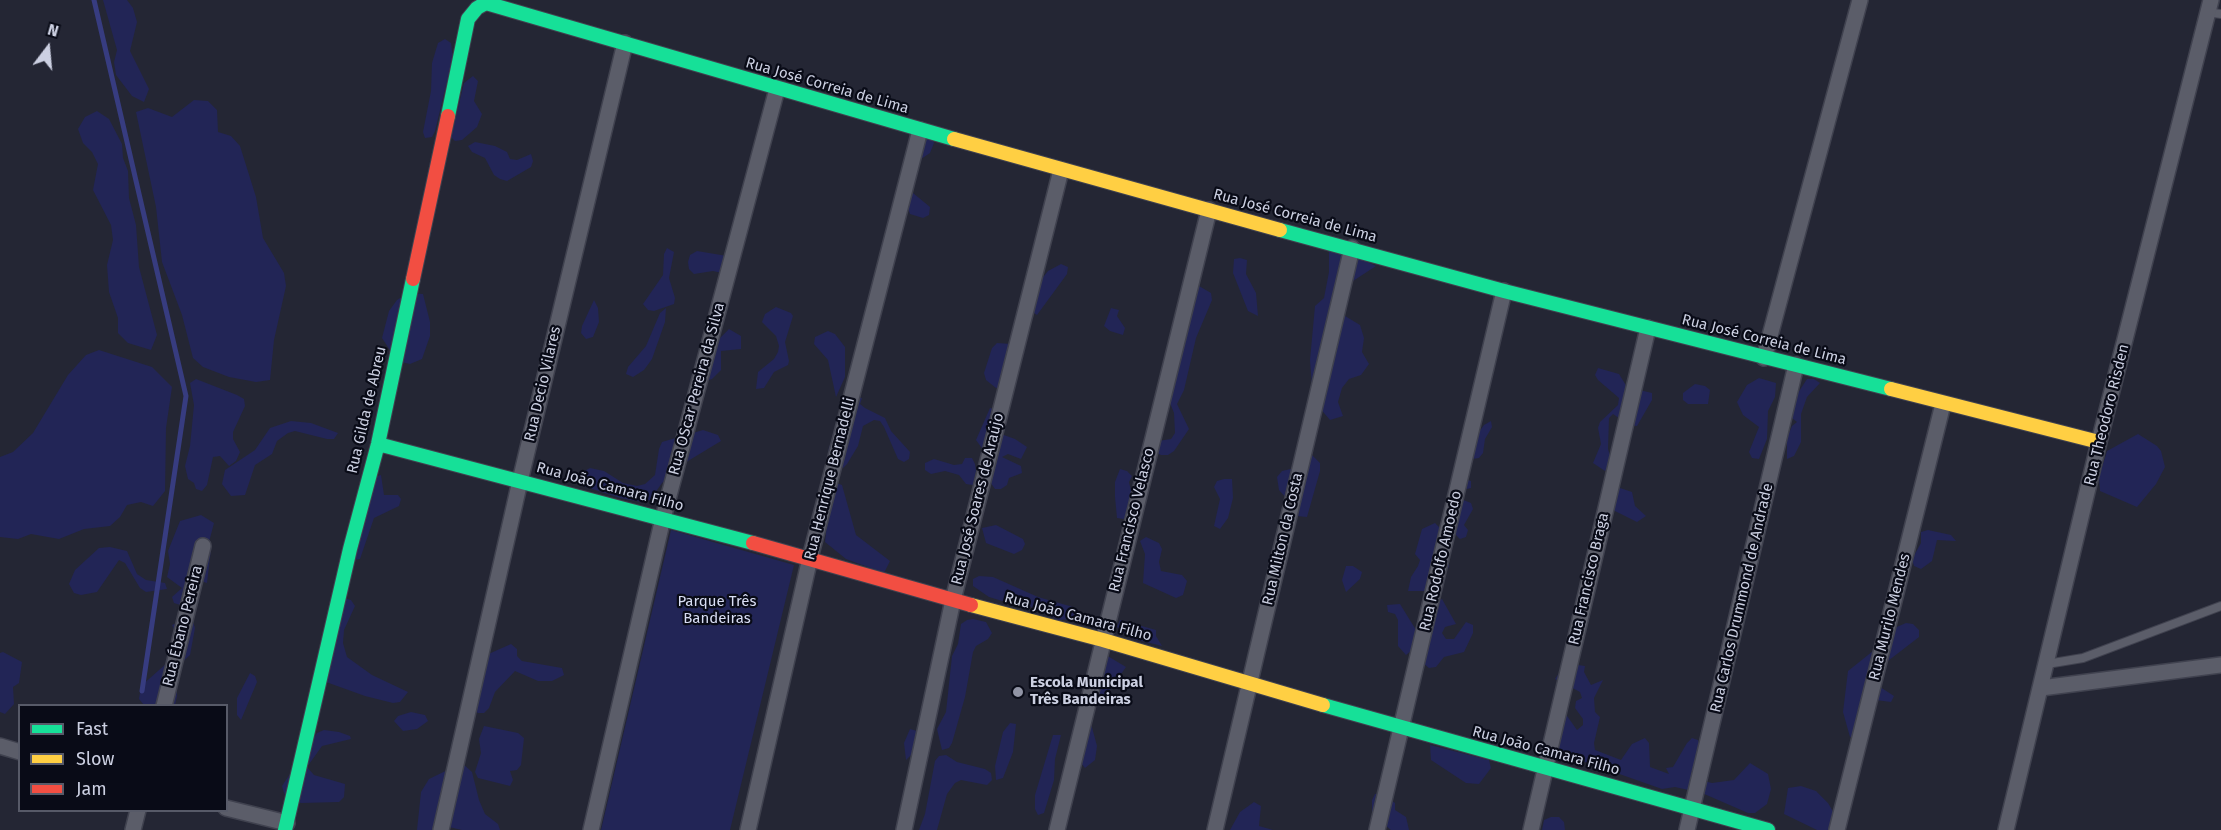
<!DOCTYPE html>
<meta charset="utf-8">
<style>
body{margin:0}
#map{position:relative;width:2221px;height:830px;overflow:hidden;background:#242634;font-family:"Fira Sans",sans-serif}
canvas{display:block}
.legend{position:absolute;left:18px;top:704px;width:210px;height:108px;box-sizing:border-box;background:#090b17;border:2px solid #575a68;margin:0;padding:8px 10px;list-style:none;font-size:18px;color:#ccd0e2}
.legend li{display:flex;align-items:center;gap:12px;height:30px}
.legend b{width:30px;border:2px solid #575a68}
.north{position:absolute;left:18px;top:18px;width:60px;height:60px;-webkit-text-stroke:4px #090b17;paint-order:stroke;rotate:16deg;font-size:16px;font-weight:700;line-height:24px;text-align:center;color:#ccd0e2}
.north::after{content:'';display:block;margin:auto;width:21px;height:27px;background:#ccd0e2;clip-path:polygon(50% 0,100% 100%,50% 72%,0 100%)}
</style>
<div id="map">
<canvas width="2221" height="830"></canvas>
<ul class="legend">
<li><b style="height:8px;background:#16e098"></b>Fast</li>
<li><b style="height:8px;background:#ffcf43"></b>Slow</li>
<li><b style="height:8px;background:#f24e42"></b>Jam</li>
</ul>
<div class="north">N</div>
</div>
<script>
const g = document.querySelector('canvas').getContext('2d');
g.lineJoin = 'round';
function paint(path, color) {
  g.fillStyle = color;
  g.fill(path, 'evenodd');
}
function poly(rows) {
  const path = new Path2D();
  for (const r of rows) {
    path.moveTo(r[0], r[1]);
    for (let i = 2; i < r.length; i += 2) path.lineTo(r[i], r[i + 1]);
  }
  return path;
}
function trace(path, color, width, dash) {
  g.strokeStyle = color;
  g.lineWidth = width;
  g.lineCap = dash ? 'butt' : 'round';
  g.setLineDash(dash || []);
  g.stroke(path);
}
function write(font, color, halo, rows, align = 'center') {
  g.font = font + ' "Fira Sans",sans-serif';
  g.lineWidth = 4.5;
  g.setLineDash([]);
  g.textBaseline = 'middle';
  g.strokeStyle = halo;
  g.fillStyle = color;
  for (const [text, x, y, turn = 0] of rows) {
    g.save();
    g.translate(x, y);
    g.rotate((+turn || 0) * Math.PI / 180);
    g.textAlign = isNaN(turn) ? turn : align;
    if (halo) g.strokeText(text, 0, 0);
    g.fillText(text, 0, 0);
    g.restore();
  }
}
paint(poly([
 [103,0,127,0,133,8,137,22,130,51,149,89,144,102,132,96,116,75,114,62,117,50],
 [445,39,451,43,453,57,435,131,432,137,425,138,423,132,431,91,432,63,438,43],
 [473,76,478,81,474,101,482,114,477,127,462,140,455,141,451,137,464,83],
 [194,100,208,101,217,110,218,132,231,136,240,146,256,197,263,238,284,273,286,286,274,340,270,380,256,382,229,377,203,367,193,358,182,315,162,262,156,207,136,112,148,108,172,117],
 [97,111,109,119,122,144,123,158,128,171,129,198,136,225,139,267,157,335,151,350,128,343,118,333,118,318,109,292,107,265,113,240,111,225,93,190,98,164,92,152,83,143,78,129,85,117],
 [917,132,931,137,934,143,930,153,921,159,910,186,913,193,930,207,929,215,923,218,910,214,899,182,911,158,911,145],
 [475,142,495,146,507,152,510,159,517,160,531,154,533,161,531,167,507,181,500,179,494,175,485,158,472,152,468,146],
 [1329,244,1376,266,1353,281,1341,284,1335,310,1360,325,1364,338,1362,352,1369,364,1361,375,1349,379,1342,388,1338,402,1343,416,1330,420,1313,400,1310,360,1315,306,1324,298,1329,272],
 [667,248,674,252,669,278,675,298,674,304,654,311,648,310,643,304,663,275,664,254],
 [697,251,739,258,736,276,713,271,694,274,689,269,688,262,690,255],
 [1240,258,1247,260,1246,274,1256,293,1258,316,1248,311,1233,273,1234,259],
 [1061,264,1068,267,1067,274,1037,315,1031,311,1036,286,1048,271],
 [1199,286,1211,293,1212,300,1196,338,1184,390,1177,404,1189,429,1174,451,1168,455,1161,455,1155,452,1158,441,1171,439,1175,433,1174,413,1168,398,1192,287],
 [408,293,423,294,430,322,430,336,422,359,410,364,397,361,382,338,389,311,397,300],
 [594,300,598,308,599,322,593,337,586,339,581,333,582,326],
 [776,307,791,313,793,316,785,342,789,361,788,365,774,372,764,388,756,389,758,372,774,359,778,352,779,346,776,336,762,322,765,314],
 [666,308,665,322,652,359,644,370,633,377,626,374,628,367,646,346,660,313],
 [1111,308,1119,310,1117,316,1125,328,1123,335,1110,331,1104,326],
 [729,329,741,336,741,349,721,351,721,370,712,379,704,382,714,344],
 [828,331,835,334,845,347,845,377,836,397,828,360,814,344,815,337],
 [997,343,1011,344,1002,387,996,388,986,380,984,373,992,348],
 [99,350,152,367,172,387,166,428,165,491,153,506,141,502,127,505,120,517,110,526,84,529,59,539,31,534,18,539,0,537,0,457,13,452,33,433,68,375,86,355],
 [1598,368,1619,374,1627,387,1652,393,1652,400,1637,426,1629,425,1613,414,1609,418,1608,449,1611,459,1610,466,1605,471,1593,463,1601,444,1598,428,1600,422,1618,405,1619,398,1598,380,1595,375],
 [1759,378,1776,383,1775,397,1768,411,1767,439,1759,459,1752,458,1749,452,1759,427,1743,415,1737,402,1747,385],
 [196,379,237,395,244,399,245,406,233,432,233,439,240,452,236,461,229,466,220,456,213,457,207,485,202,491,196,489,194,483,188,479,185,466,190,446,194,405,190,383],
 [1807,379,1814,379,1820,383,1807,397,1801,414,1801,442,1794,456,1787,459,1787,438,1792,426,1797,422,1792,418,1796,396],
 [1695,384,1705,386,1710,390,1708,404,1688,404,1683,400,1683,393],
 [855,397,862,398,860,404,865,408,885,418,891,431,910,452,909,459,904,462,898,459,884,427,880,421,874,420,863,426,858,446,847,464,843,468,837,465,828,454,829,447],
 [990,408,997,410,1001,434,1015,439,1027,447,1021,459,1008,454,1002,457,1021,466,1022,473,1009,478,1007,485,1001,489,995,489,988,479,984,451,976,440],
 [291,421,311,423,338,433,334,439,327,439,295,431,288,433,277,441,272,454,255,465,245,495,231,496,222,484,225,470,255,450,270,428],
 [1491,421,1492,427,1485,439,1483,453,1479,458,1472,459,1476,436,1484,425],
 [703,430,718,435,721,441,683,464,662,483,650,500,642,502,620,498,586,487,580,483,583,472,590,468,604,471,623,483,637,486,645,484,655,475,659,449,662,442],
 [2138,434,2157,446,2161,451,2165,467,2156,484,2137,507,2100,491,2099,477,2107,451],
 [1309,452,1320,463,1320,471,1307,517,1297,516,1290,513,1287,499,1279,490,1277,477,1282,471,1295,468],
 [965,458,972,458,975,464,976,471,973,485,966,484,959,475,945,471,931,474,925,470,925,463,934,459,954,465,962,464],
 [1120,469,1127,471,1132,476,1129,482,1133,500,1124,519,1117,518,1115,497,1115,482],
 [381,475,384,495,398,495,401,499,399,506,374,518,360,559,353,560,374,477],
 [1224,479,1232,479,1233,498,1228,518,1220,529,1214,526,1220,499,1214,487,1217,481],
 [1465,479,1471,481,1471,488,1458,491,1456,497,1471,503,1473,509,1464,525,1468,530,1466,537,1460,539,1450,529,1449,516,1454,503,1452,484],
 [836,483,842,485,856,535,890,561,884,573,846,559,825,542,830,496],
 [1617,487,1632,492,1635,506,1646,516,1637,522,1613,510],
 [201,515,214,523,209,542,211,549,207,583,198,580,187,607,174,603,172,597,182,588,167,577,170,564,168,551,180,521],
 [1435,523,1440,528,1439,541,1444,555,1449,559,1449,567,1424,591,1408,591,1411,577,1418,566,1420,560,1415,554,1422,529],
 [996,525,1023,539,1025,544,1022,550,1014,554,986,543,982,528],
 [671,530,794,565,730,830,601,830],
 [1928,530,1951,535,1956,541,1937,540,1932,561,1921,569,1914,566,1912,559,1921,543,1921,532],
 [1146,537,1159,543,1162,549,1159,562,1161,571,1182,575,1187,581,1183,595,1176,598,1143,583,1145,554,1140,541],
 [110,547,127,551,137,574,146,580,165,583,167,589,146,592,140,588,125,563,119,560,97,592,81,595,74,593,69,584,75,570,99,548],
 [1346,566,1353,566,1362,572,1360,579,1346,592,1342,580],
 [979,576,993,577,1038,597,1073,607,1075,614,1071,619,1059,620,1029,606,1009,603,989,597,973,586,973,579],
 [344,598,351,600,355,606,344,630,343,643,347,657,372,675,408,692,400,702,393,703,365,696,326,682],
 [1442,599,1456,624,1445,627,1442,633,1446,639,1454,639,1466,622,1473,625,1473,633,1464,652,1444,657,1436,667,1429,668,1423,663,1436,602],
 [1400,604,1416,630,1412,650,1406,655,1398,646,1398,620,1395,614,1388,612,1387,605],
 [973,619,986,622,992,633,988,639,976,646,973,652,965,697,952,743,949,748,942,750,937,729,946,712,952,656,958,644,961,624,967,620],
 [1120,620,1156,630,1156,636,1162,646,1130,638,1117,627],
 [179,622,193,622,195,628,190,655,175,669,177,696,175,705,144,705,139,699,141,686,167,663,178,637,172,625],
 [1906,623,1913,624,1919,630,1919,637,1884,664,1877,685,1894,696,1891,702,1869,699,1856,739,1850,737,1843,712,1848,671,1873,651,1892,629],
 [511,644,517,649,517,656,522,661,562,668,564,675,552,681,538,681,515,671,495,692,489,708,484,713,478,713,472,709,484,656],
 [3,652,22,662,19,683,13,687,14,704,5,714,0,712,0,653],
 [1106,655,1126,667,1102,701,1092,693],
 [1578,665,1585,666,1584,672,1591,685,1603,680,1594,698,1595,712,1600,717,1594,743,1595,750,1621,760,1632,744,1645,738,1649,743,1650,767,1669,774,1666,768,1673,767,1687,743,1692,738,1698,740,1700,746,1691,774,1696,779,1712,783,1734,780,1750,763,1768,774,1771,789,1767,804,1755,813,1748,813,1702,793,1675,787,1662,789,1554,751,1565,713,1577,730,1583,725,1583,719,1575,708,1576,701,1582,698,1580,692,1555,679,1559,673],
 [250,673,255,676,257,682,241,720,237,715,237,698],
 [411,712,425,715,428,721,417,729,403,731,394,721,398,716],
 [1090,720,1097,746,1095,760,1085,768,1076,757],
 [1010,723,1016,724,1013,752,1003,778,996,780,995,766,1003,732],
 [484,726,518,733,524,738,521,765,517,770,510,771,513,780,510,786,478,778,475,772,481,753,479,739],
 [910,729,917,731,921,737,916,750,906,760,904,743],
 [324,730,339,732,350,736,351,739,322,746,307,767,314,775,345,784,344,797,339,802,301,803,285,796,282,786,317,733],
 [1053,735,1061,735,1055,759,1054,780,1044,813,1038,815,1035,809,1035,795],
 [1430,745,1489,760,1491,768,1479,784,1466,783,1431,760],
 [946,755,957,762,985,769,991,773,992,780,987,785,961,780,955,783,947,794,937,830,919,830,925,814,935,761,939,756],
 [462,763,472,772,479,800,485,814,498,824,500,830,462,830,449,827,443,830,417,830,421,792,429,779],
 [1801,786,1816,791,1828,803,1835,815,1835,830,1817,830,1784,814,1788,788],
 [1382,793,1395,803,1395,810,1406,817,1409,830,1391,830,1372,814,1372,800,1375,794],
 [1254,802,1261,806,1259,826,1273,830,1230,830,1240,812],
 [1551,817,1559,817,1564,822,1565,830,1542,830,1544,820]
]), '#222556');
trace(poly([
 [94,0,186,396,142,691]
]), '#373c80', 5);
const lane = poly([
 [2207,12,2221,14],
 [2047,664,2083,658,2221,606]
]);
const street = poly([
 [1764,358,1860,0],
 [2041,688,2221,665],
 [164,706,203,546],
 [0,746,20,752],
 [226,808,287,823],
 [133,830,138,810],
 [441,830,520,481,625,43],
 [591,830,663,518,777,89],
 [748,830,810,558,920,130],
 [904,830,953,600,1061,170],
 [1057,830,1209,210],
 [1215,830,1352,248],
 [1377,830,1504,291],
 [1531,830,1648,328],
 [1687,830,1796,365],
 [1837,830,1943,404],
 [2006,830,2099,442,2211,0]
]);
const fast = poly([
 [448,116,468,19,477,8,486,3,954,139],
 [1280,230,1504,291,1891,389],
 [378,444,753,543],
 [1323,705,1768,830],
 [285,830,350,549,378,444,413,279]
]);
const slow = poly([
 [954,139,1280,230],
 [1891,389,2099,442],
 [971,605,1103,640,1323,705]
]);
const jam = poly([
 [413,279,448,116],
 [753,543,971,605]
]);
trace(lane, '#40424f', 10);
trace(street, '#40424f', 18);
trace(fast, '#40424f', 16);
trace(slow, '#40424f', 16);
trace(jam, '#40424f', 16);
trace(lane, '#5b5d69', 8);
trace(street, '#5b5d69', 15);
trace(fast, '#16e098', 14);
trace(slow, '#ffcf43', 14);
trace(jam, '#f24e42', 14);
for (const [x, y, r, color] of [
 [1018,692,6,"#9194a5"]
]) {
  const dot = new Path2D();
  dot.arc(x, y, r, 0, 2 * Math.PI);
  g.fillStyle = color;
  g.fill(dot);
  trace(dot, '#090b17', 2);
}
write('15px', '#ccd0e2', '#090b17', [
 ["Rua José Correia de Lima",827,86,16],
 ["Rua José Correia de Lima",1295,216,15],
 ["Rua José Correia de Lima",1764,340,14],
 ["Rua Decio Vilares",543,384,-77],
 ["Rua OScar Pereira da Silva",697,389,-75],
 ["Rua Gilda de Abreu",367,410,-77],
 ["Rua Theodoro Risden",2107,415,-76],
 ["Rua Henrique Bernadelli",830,479,-76],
 ["Rua João Camara Filho",610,487,15],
 ["Rua José Soares de Araújo",978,499,-76],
 ["Rua Francisco Velasco",1132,520,-76],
 ["Rua Milton da Costa",1283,539,-77],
 ["Rua Rodolfo Amoedo",1441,561,-77],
 ["Rua Francisco Braga",1589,579,-77],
 ["Rua Carlos Drummond de Andrade",1742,598,-77],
 ["Rua João Camara Filho",1078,617,15],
 ["Rua Murilo Mendes",1890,617,-76],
 ["Rua Ébano Pereira",183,626,-76],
 ["Rua João Camara Filho",1546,751,15]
]);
write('15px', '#d9def4', '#090b17', [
 ["Parque Três",717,602],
 ["Bandeiras",717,619]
]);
write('bold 15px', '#ccd0e2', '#090b17', [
 ["Escola Municipal",1030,683],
 ["Três Bandeiras",1030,700]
], 'left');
</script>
